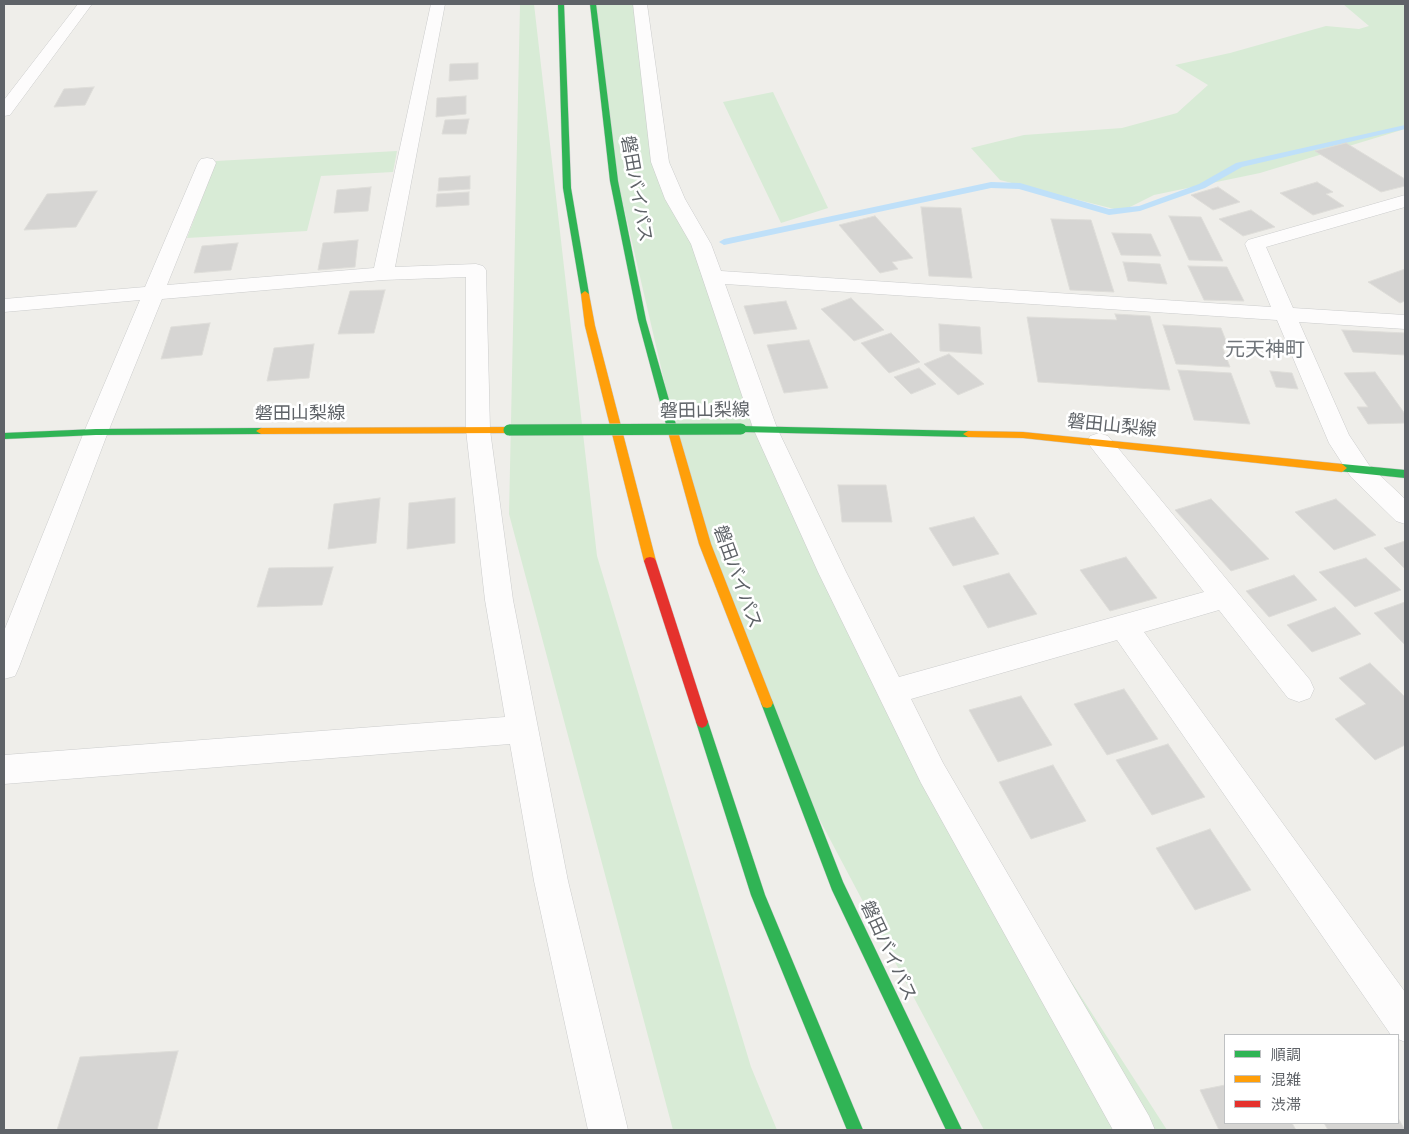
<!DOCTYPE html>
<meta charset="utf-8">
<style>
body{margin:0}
#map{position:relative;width:1409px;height:1134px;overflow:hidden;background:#efeeea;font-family:"Noto Sans","Noto Sans JP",sans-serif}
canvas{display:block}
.frame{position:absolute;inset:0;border:5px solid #5f6368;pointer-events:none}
.legend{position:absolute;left:1224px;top:1034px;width:175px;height:90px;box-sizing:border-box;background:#fff;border:1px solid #bfc1c3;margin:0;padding:6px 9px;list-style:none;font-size:15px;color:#5f6368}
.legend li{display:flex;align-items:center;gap:10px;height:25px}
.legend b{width:25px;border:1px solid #bfc1c3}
</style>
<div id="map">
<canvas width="1409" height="1134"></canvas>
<div class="frame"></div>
<ul class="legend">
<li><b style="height:6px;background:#30b455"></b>順調</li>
<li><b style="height:6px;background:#ff9f0a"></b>混雑</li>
<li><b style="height:6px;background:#e5322d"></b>渋滞</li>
</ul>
</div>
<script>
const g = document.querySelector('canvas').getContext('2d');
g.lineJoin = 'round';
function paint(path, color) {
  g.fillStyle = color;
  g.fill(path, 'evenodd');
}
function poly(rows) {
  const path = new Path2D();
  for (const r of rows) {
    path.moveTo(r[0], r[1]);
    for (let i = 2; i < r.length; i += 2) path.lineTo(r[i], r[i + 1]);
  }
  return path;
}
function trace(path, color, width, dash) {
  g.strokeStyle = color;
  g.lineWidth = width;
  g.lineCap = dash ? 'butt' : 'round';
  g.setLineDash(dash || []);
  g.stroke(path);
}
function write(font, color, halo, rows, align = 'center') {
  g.font = font + ' "Noto Sans","Noto Sans JP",sans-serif';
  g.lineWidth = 5;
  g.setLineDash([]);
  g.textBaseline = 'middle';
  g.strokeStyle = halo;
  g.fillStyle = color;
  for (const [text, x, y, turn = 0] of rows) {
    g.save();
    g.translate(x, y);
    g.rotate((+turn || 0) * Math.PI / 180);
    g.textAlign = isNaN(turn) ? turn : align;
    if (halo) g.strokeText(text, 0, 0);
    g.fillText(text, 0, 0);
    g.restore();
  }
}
paint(poly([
 [520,4,534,4,597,556,751,1067,777,1130,673,1130,509,514],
 [594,4,640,4,653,112,690,225,765,428,912,734,1167,1130,984,1130,788,760,690,492,611,152],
 [1343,4,1405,4,1405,129,1260,173,1154,195,1122,211,1000,180,971,148,1024,135,1122,128,1177,113,1208,85,1175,65,1230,53,1326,26,1359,29,1369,26],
 [773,92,828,208,781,223,723,102],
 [397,151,393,172,321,176,307,231,187,238,216,161]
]), '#d8ebd6');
paint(poly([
 [1405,125,1405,129,1242,167,1205,188,1140,211,1109,215,1019,189,991,188,724,245,719,242,724,239,991,182,1020,183,1109,209,1139,206,1199,184,1236,163,1405,125]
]), '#bfe0f9');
const building = poly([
 [478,63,478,79,449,81,450,64,478,63],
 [94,87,85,105,54,107,64,89,94,87],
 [466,96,466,114,436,117,437,98,466,96],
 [469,119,466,134,442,134,445,120,469,119],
 [1346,143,1405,179,1405,186,1381,192,1315,151,1346,143],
 [470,176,470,189,438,191,439,178,470,176],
 [1317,182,1333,192,1326,194,1344,206,1313,215,1280,193,1317,182],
 [371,187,368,211,334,213,337,190,371,187],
 [1218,187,1240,202,1213,210,1191,195,1218,187],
 [97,191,76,227,24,230,47,194,97,191],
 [469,192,469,205,436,207,437,194,469,192],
 [921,207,961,208,972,278,929,276,921,207],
 [1251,210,1275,227,1243,236,1219,219,1251,210],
 [875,216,913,258,892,262,898,269,880,273,839,225,875,216],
 [1169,216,1201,217,1223,261,1189,260,1169,216],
 [1051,219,1091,220,1114,292,1070,290,1051,219],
 [1112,233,1151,234,1161,256,1121,255,1112,233],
 [358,240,355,267,318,270,323,243,358,240],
 [238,243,231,270,194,273,202,246,238,243],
 [1123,262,1160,264,1167,284,1128,281,1123,262],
 [1188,266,1227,267,1244,301,1204,300,1188,266],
 [1405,269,1405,301,1400,303,1368,282,1405,269],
 [385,290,374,333,338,334,350,291,385,290],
 [851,298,884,330,854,341,821,309,851,298],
 [786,301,797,329,754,334,744,306,786,301],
 [1115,314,1150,316,1170,390,1038,382,1027,317,1117,320,1115,314],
 [210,323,202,355,161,359,171,327,210,323],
 [939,324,980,327,982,354,940,351,939,324],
 [1163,325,1221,328,1228,346,1222,346,1230,367,1176,364,1163,325],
 [1342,330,1405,333,1405,355,1353,352,1342,330],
 [891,333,920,362,889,373,861,343,891,333],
 [809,340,828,388,784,393,767,345,809,340],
 [314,344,309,378,267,381,274,348,314,344],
 [949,354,984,384,958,395,924,364,949,354],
 [919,368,936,384,911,394,894,377,919,368],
 [1178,370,1231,373,1250,424,1194,420,1178,370],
 [1270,371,1292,373,1298,389,1276,387,1270,371],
 [1375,372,1405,414,1405,423,1368,424,1357,407,1368,407,1344,373,1375,372],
 [838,485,886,485,892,522,842,522,838,485],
 [380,498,376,543,328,549,334,504,380,498],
 [455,498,455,543,407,549,409,503,455,498],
 [1211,499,1269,559,1231,571,1175,510,1211,499],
 [1336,499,1376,535,1334,550,1295,512,1336,499],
 [974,517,999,554,953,566,929,528,974,517],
 [1405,541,1405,569,1384,548,1405,541],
 [1126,557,1157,598,1110,611,1080,570,1126,557],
 [1366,558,1401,590,1355,607,1319,572,1366,558],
 [333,567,322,605,257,607,269,568,333,567],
 [1009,573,1037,614,988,628,963,586,1009,573],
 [1294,575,1317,600,1269,617,1246,591,1294,575],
 [1405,602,1405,645,1374,613,1405,602],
 [1335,607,1361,634,1312,652,1287,625,1335,607],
 [1370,663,1405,697,1405,745,1375,760,1335,719,1366,704,1339,678,1370,663],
 [1124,689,1158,739,1107,755,1074,704,1124,689],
 [1021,696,1052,745,998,762,969,710,1021,696],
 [1168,744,1205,797,1152,815,1116,760,1168,744],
 [1053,765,1086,821,1031,839,999,782,1053,765],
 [1210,829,1251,890,1195,910,1156,848,1210,829],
 [178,1051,157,1130,57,1130,80,1057,178,1051],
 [1225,1085,1225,1123,1292,1123,1296,1130,1219,1130,1200,1090,1225,1085],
 [1398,1118,1405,1130,1328,1130,1324,1123,1398,1123,1398,1118]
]);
paint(building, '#d6d5d3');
trace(building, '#deddd9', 1);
const street = poly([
 [78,4,92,4,10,115,4,116,4,100,78,4],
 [431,4,445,4,395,267,476,264,483,266,486,270,490,430,513,600,568,881,628,1130,588,1130,534,881,510,744,4,784,4,755,505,717,485,600,466,430,466,277,383,280,162,299,108,432,19,667,15,676,4,679,4,631,84,432,140,300,4,312,4,299,145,287,198,163,201,159,207,158,213,159,216,163,167,285,374,268,431,4],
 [633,4,647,4,669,162,685,199,711,244,721,271,1271,307,1245,244,1248,240,1405,195,1405,207,1266,247,1293,308,1405,315,1405,329,1299,322,1349,435,1369,465,1405,499,1405,524,1396,521,1351,477,1329,443,1277,320,725,284,777,428,846,572,899,677,1204,592,1087,442,1090,436,1099,433,1108,436,1310,680,1314,689,1310,698,1299,702,1288,698,1219,610,1144,632,1405,992,1405,1042,1398,1039,1398,1035,1391,1035,1117,640,911,699,943,763,1149,1116,1155,1130,1113,1130,921,783,818,572,753,428,691,244,665,199,651,162,633,4]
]);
const fast = poly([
 [558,4,564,4,571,188,589,294,585,297,581,294,563,188,558,4],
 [590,4,596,4,618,181,646,320,677,428,672,431,667,428,638,320,610,181,590,4],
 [741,426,968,431,973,434,968,437,741,432,736,429,741,426],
 [261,428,266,431,261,434,96,435,4,439,4,433,96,429,261,428],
 [1342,464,1405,470,1405,478,1338,471,1337,468,1338,465,1342,464],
 [767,698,771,699,773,703,843,882,962,1130,946,1130,832,890,761,703,763,699,767,698],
 [702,716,706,718,708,722,765,895,863,1130,847,1130,751,895,696,722,698,718,702,716]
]);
const slow = poly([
 [585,291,589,294,595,326,656,561,654,564,650,565,646,564,644,561,585,326,581,294,585,291],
 [672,425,677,428,711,544,773,703,771,707,767,708,763,707,761,703,699,544,667,428,672,425],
 [509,427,514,430,509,433,261,434,256,431,261,428,509,427],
 [968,431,1023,432,1342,464,1347,468,1342,472,1023,438,968,437,963,434,968,431]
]);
const jam = poly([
 [650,557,654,558,656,561,708,722,706,726,702,728,698,726,696,722,644,561,646,558,650,557]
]);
trace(street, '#cbcccc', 1);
trace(fast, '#cacacb', 1);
trace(slow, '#cacacb', 1);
trace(jam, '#cacacb', 1);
paint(street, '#fdfcfc');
paint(fast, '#30b455');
paint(slow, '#ff9f0a');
paint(jam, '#e5322d');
const fastBridge = poly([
 [509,430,741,429]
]);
trace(fastBridge, '#cacacb', 12, []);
trace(fastBridge, '#30b455', 11);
write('18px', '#5f6368', '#fff', [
 ["磐田バイパス",636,189,80],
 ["磐田山梨線",705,411,-1],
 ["磐田山梨線",300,414],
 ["磐田山梨線",1112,426,6],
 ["磐田バイパス",737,577,70],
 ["磐田バイパス",888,951,65]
]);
write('20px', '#70757a', '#fff', [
 ["元天神町",1265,350]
]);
</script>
